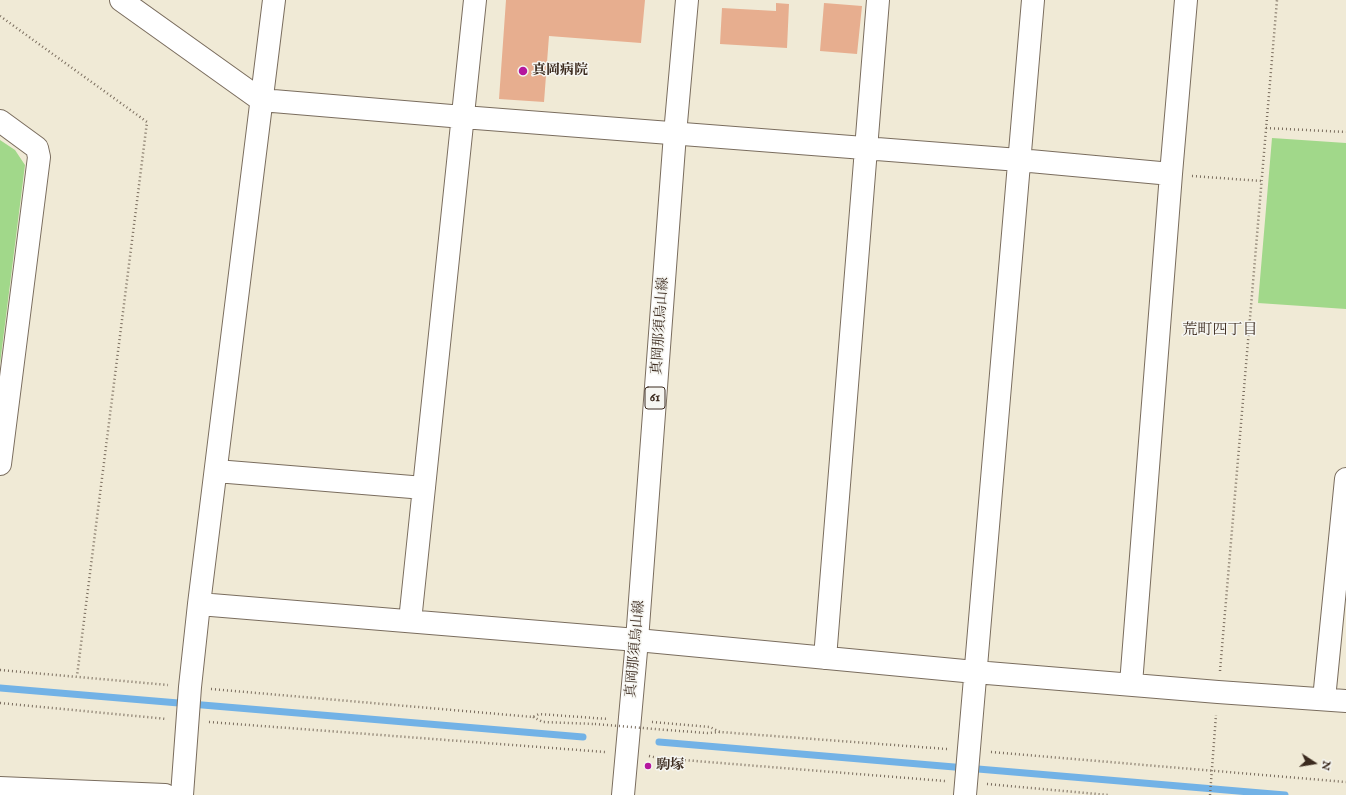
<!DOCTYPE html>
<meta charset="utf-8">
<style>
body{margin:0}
#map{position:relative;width:1346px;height:795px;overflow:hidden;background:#f0ead6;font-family:"IM FELL English",serif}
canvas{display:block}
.north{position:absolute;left:1294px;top:743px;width:40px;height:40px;-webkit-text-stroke:3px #f6f6f2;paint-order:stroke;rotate:102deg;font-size:11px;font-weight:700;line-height:16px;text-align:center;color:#3b2a1e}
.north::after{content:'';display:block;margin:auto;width:14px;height:18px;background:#3b2a1e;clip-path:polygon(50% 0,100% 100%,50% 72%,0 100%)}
</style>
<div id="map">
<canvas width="1346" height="795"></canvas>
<div class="north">N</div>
</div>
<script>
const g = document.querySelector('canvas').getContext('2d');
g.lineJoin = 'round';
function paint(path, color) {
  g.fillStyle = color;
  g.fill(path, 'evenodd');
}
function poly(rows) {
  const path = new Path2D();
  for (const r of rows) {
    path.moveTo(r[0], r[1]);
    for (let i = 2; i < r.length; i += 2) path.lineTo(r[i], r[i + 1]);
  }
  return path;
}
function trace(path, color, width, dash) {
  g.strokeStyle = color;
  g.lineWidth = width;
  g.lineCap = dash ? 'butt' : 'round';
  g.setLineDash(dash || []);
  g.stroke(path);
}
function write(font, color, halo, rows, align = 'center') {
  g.font = font + ' "IM FELL English","Noto Serif JP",serif';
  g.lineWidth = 3;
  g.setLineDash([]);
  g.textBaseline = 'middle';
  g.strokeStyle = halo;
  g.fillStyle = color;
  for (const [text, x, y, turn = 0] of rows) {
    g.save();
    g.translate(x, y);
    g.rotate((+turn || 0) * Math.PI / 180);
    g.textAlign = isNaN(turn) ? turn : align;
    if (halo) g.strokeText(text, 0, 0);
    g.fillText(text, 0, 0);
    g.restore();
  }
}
paint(poly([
 [1272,138,1346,143,1346,309,1258,303],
 [0,140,15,150,25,165,0,364]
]), '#a1d88a');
trace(poly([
 [0,688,583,737],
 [659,742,1285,795]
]), '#72b2e6', 7);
paint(poly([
 [506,0,645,0,641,43,549,36,544,102,499,99],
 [776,3,789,4,787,48,720,44,722,8,776,11],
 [824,3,862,6,857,54,820,51]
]), '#e7ae8f');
const minor = poly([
 [121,0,261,100,463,117,1019,160,1171,174],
 [0,121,37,148,39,157,0,464],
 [216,471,424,488],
 [199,604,637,640,975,672,1218,692,1346,701],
 [410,621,475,0],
 [825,658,878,0],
 [1131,684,1171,174,1186,0],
 [1324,699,1346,479],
 [0,788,165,795],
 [182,795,190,687,199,604,274,0],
 [965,795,1033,0]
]);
const primary = poly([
 [623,795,637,640,675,134,687,0]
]);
trace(minor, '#7a6d5e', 24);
trace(primary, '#7a6d5e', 24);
trace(poly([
 [0,16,147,122,77,676],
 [1266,128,1346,132],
 [1192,176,1262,181],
 [0,670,168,685],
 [1220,671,1277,0],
 [211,689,533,717,539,714,608,719],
 [0,703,167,719],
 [533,717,543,722,595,724],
 [209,722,605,752],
 [652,722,710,727,720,732,947,749],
 [667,730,707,733,720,732],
 [991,752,1346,782],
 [649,756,658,758,945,781],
 [987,784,1108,795],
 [1210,795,1216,715]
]), '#7a6d5e', 2.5, [1, 3]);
trace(minor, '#fff', 22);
trace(primary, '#fff', 22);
trace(poly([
 [595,724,667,730]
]), '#7a6d5e', 2.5, [1, 3]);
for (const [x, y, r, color] of [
 [523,71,5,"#b5179e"],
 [648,766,4,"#b5179e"]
]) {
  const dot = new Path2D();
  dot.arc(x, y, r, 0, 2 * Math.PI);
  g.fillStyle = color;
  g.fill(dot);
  trace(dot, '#f6f6f2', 1.5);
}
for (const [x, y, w] of [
 [655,398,20]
]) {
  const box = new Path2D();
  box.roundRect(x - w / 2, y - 11, w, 22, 3);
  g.fillStyle = '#f6f6f2';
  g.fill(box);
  trace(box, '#3b2a1e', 1);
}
write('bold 13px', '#3b2a1e', null, [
 ["61",655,398]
]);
write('bold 14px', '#3b2a1e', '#f6f6f2', [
 ["真岡病院",532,71],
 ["駒塚",656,766]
], 'left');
write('14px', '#3b2a1e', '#f6f6f2', [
 ["真岡那須烏山線",661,326,-86],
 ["真岡那須烏山線",636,649,-85]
]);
write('15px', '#3b2a1e', '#f6f6f2', [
 ["荒町四丁目",1220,331]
]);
</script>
